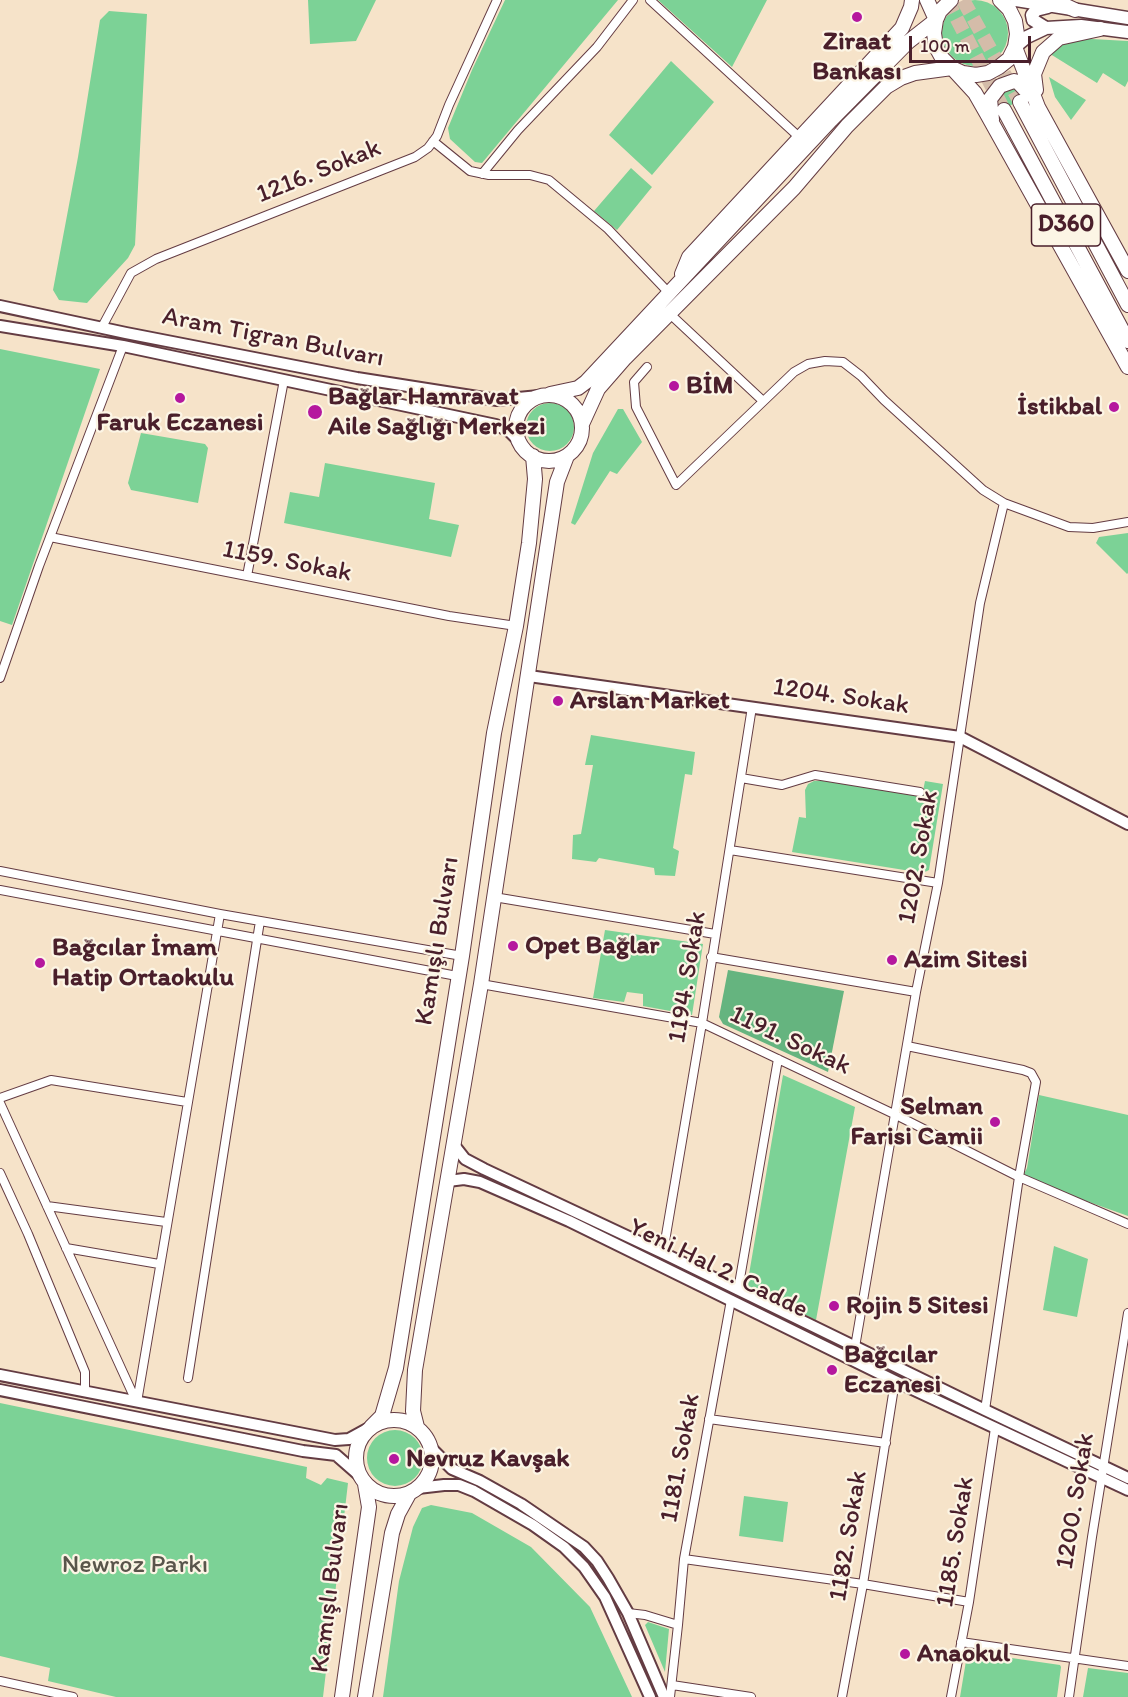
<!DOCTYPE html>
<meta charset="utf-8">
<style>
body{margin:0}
#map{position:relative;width:1128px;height:1697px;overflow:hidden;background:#f6e3c9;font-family:Itim,sans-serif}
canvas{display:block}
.scale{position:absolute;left:909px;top:36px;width:122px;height:27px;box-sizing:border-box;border:3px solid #4a1f2b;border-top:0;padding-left:8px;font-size:18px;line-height:21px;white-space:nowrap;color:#4a1f2b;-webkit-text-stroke:4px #fcf5e5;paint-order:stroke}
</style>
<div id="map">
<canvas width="1128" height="1697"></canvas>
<div class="scale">100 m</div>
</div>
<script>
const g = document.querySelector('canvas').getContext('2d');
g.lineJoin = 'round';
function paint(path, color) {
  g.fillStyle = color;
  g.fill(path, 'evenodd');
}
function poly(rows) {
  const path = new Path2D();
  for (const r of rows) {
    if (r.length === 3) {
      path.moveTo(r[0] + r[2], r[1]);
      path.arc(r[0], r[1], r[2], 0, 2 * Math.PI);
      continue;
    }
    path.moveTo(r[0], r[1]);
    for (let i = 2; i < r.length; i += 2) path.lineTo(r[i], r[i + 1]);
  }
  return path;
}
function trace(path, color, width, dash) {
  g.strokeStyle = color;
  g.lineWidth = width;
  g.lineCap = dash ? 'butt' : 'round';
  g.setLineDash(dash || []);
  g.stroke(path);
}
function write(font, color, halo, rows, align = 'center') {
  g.font = font + ' Itim,sans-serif';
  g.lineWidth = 4.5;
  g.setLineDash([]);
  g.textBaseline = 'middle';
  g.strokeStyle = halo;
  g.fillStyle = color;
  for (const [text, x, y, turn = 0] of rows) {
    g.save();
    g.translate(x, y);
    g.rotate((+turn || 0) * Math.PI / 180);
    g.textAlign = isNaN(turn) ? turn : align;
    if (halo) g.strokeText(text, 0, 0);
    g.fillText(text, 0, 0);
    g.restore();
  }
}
paint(poly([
 [308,0,376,0,356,41,310,44],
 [505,0,618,0,482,163,475,162,450,139,448,128,472,70],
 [658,0,767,0,732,67],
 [975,33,33],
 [109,11,147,14,135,245,128,258,87,303,59,300,53,290,78,157,100,20],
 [1073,38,1128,41,1128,81,1125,87,1103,73,1097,83,1047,52],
 [671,61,714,102,652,175,609,135],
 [1049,77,1086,100,1071,120,1055,97],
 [1009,88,1017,89,1025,96,999,113,997,97],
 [631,168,652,187,617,230,594,211],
 [0,349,100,369,12,625,0,621],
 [550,427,24],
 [618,409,623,409,642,442,617,474,610,471,575,525,571,523,593,453],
 [141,433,205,444,208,448,198,503,131,490,128,483],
 [325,463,435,483,429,519,459,525,451,557,284,523,290,492,319,497],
 [1128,533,1128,573,1127,574,1096,543,1099,537],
 [591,735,695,752,692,775,685,774,673,848,679,851,675,876,655,875,654,868,599,858,596,862,572,859,573,835,581,834,593,765,585,765],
 [814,781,823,781,922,796,925,781,943,784,929,870,923,873,792,852,799,817,806,818,805,790,808,784],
 [605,930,703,944,692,1015,643,1006,643,994,627,992,624,1002,593,998],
 [783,1075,855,1107,816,1320,747,1286],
 [1039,1095,1128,1115,1128,1216,1022,1178,1027,1168],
 [1054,1246,1088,1259,1077,1317,1043,1310],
 [0,1403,307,1467,306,1478,321,1485,327,1478,348,1483,323,1697,116,1697,48,1681,50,1668,0,1656],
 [395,1458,28],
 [744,1496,788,1502,783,1542,739,1536],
 [431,1505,472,1513,531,1547,590,1607,632,1697,383,1697,399,1581,413,1527,422,1508],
 [648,1622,669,1629,665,1672,645,1625],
 [970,1652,1060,1665,1061,1667,1057,1697,960,1697,967,1655],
 [1088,1668,1128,1673,1128,1697,1083,1697]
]), '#7cd296');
paint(poly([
 [728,970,844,991,828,1072,723,1024,719,1017]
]), '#65b47f');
trace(poly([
 [947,0,1004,110],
 [963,0,1020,102]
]), '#d4bca9', 14, [14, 7]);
const street = poly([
 [650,0,799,137],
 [433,141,470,171,489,175,530,175,549,180,608,229,669,293],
 [482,174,518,130,597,47,633,0],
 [670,314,763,401],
 [102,327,131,273,156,259,415,157,428,148,437,136,449,105,497,0],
 [647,367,634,382,636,407,676,485,794,372,808,364,825,361,843,362,861,376,884,400,983,490,1004,503],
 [50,537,449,616,516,626],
 [247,576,284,380],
 [0,678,39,566,123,346],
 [741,778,782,785,815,775,920,792],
 [730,850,938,883],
 [0,871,220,914,462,956],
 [0,890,457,976],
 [494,897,715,934],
 [711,957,916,992],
 [481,984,702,1023,896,1115,1019,1177,1128,1224],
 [907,1046,1023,1070,1031,1073,1036,1082,1019,1177,985,1410],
 [0,1098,51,1080,187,1102],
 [0,1103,136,1401],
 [0,1173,28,1234,85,1372,85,1392],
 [47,1206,166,1222],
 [66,1248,159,1264],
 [663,1253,702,1023,752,707],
 [738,1290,778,1059],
 [855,1347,916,992,938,883,980,603,1004,503,1069,527,1093,528,1128,522],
 [188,1378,260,921],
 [137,1402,220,914],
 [709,1419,886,1443],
 [684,1559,863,1584,969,1602],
 [628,1613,645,1615,678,1625,670,1697],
 [678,1625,684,1559,731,1300],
 [961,1642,1128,1666],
 [0,1681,73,1697],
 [672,1685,751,1697],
 [842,1697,863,1584,895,1381],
 [951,1697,969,1602,995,1428],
 [1069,1697,1092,1537,1128,1313]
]);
const secondary = poly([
 [0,306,126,333,357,378,497,400,539,396],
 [0,326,123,346,496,425,509,431,519,441],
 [529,676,960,737,1128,824],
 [454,1145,465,1159,484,1169,663,1253,985,1410,1128,1478],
 [448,1181,464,1179,480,1182,569,1221,895,1381,1128,1490],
 [0,1375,335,1440,349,1439,371,1427],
 [0,1390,303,1451,336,1455,360,1476],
 [430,1447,452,1469,480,1481,521,1504,584,1547,597,1561,608,1578,628,1613,664,1697],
 [418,1488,444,1485,459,1485,474,1491,533,1525,564,1547,584,1567,605,1597,650,1697]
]);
const primary = poly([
 [1016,0,1128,18],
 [1046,28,1033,20,1032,15,1036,10,1048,7],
 [1015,47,1027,37,1046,28,1081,26,1128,32]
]);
const highway = poly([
 [951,0,940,11,936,20,934,33,936,47,942,58,952,68,963,73,976,75,988,73,999,67,1009,59,1015,47,1017,34,1015,21,1009,9,1000,0],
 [1053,0,1075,10],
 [1015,47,1038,107,1128,271],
 [1036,90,1034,74,1043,52,1059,38,1100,29],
 [1020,102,1128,305],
 [1004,110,1128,341],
 [992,120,990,99,1000,86,1014,81,1018,82,1030,95],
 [682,274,689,257,902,28,911,7,912,0],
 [550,394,578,388,586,382,831,120,908,42,936,20,927,0],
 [549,428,33],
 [582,424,598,389,625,358,794,188,847,126,886,87,901,78,915,73,952,68,975,93,987,114,1128,367],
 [394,1458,38],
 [371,1427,382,1416,396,1368,462,956,494,733,516,626,529,543,535,479,533,456],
 [417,1427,413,1411,415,1370,481,984,557,482,567,456],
 [342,1697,369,1507,365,1484],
 [365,1697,392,1533,398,1514,409,1494]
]);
trace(street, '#643c43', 10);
trace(secondary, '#643c43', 14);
trace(primary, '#643c43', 15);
trace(highway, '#643c43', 16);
trace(street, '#fff', 8);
trace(secondary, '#fff', 10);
trace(primary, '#fff', 12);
trace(highway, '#fff', 14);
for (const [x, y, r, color] of [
 [857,17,6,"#b5179e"],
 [674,386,6,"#b5179e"],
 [180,398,6,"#b5179e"],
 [1114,407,6,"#b5179e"],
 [315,412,8,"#b5179e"],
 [558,701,6,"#b5179e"],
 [513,946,6,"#b5179e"],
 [892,960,6,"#b5179e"],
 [40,963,6,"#b5179e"],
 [995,1122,6,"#b5179e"],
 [834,1306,6,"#b5179e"],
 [832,1370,6,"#b5179e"],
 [394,1459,6,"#b5179e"],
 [905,1654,6,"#b5179e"]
]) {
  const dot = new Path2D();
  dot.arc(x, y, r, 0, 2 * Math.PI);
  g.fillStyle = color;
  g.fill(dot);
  trace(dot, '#fcf5e5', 2);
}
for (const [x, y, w] of [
 [1066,225,69]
]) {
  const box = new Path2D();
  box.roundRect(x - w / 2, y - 21, w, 42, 4.5);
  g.fillStyle = '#fcf5e5';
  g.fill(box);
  trace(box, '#4a1f2b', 1.5);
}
write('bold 24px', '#4a1f2b', null, [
 ["D360",1066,225]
]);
write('bold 26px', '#4a1f2b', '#fcf5e5', [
 ["Ziraat",857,42,"center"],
 ["Bankası",857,72,"center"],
 ["BİM",686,386],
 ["Bağlar Hamravat",328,397],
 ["Aile Sağlığı Merkezi",328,427],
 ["İstikbal",1102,407,"right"],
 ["Faruk Eczanesi",180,423,"center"],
 ["Arslan Market",570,701],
 ["Opet Bağlar",525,946],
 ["Bağcılar İmam",52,948],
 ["Hatip Ortaokulu",52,978],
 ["Azim Sitesi",904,960],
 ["Selman",983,1107,"right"],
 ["Farisi Camii",983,1137,"right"],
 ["Rojin 5 Sitesi",846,1306],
 ["Bağcılar",844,1355],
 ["Eczanesi",844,1385],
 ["Nevruz Kavşak",406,1459],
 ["Anaokul",917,1654]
], 'left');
write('26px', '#4a1f2b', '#fcf5e5', [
 ["1216. Sokak",319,172,-22],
 ["Aram Tigran Bulvarı",273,338,11],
 ["1159. Sokak",287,562,11],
 ["1204. Sokak",841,697,8],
 ["1202. Sokak",919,857,-80],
 ["Kamışlı Bulvarı",438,941,-81],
 ["1194. Sokak",688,977,-81],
 ["1191. Sokak",790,1041,25],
 ["Yeni Hal 2. Cadde",718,1269,26],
 ["1181. Sokak",681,1458,-80],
 ["1200. Sokak",1076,1501,-81],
 ["1182. Sokak",849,1536,-81],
 ["1185. Sokak",956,1542,-81],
 ["Kamışlı Bulvarı",331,1588,-83]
]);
write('26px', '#59554b', '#fcf5e5', [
 ["Newroz Parkı",135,1565]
]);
</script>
